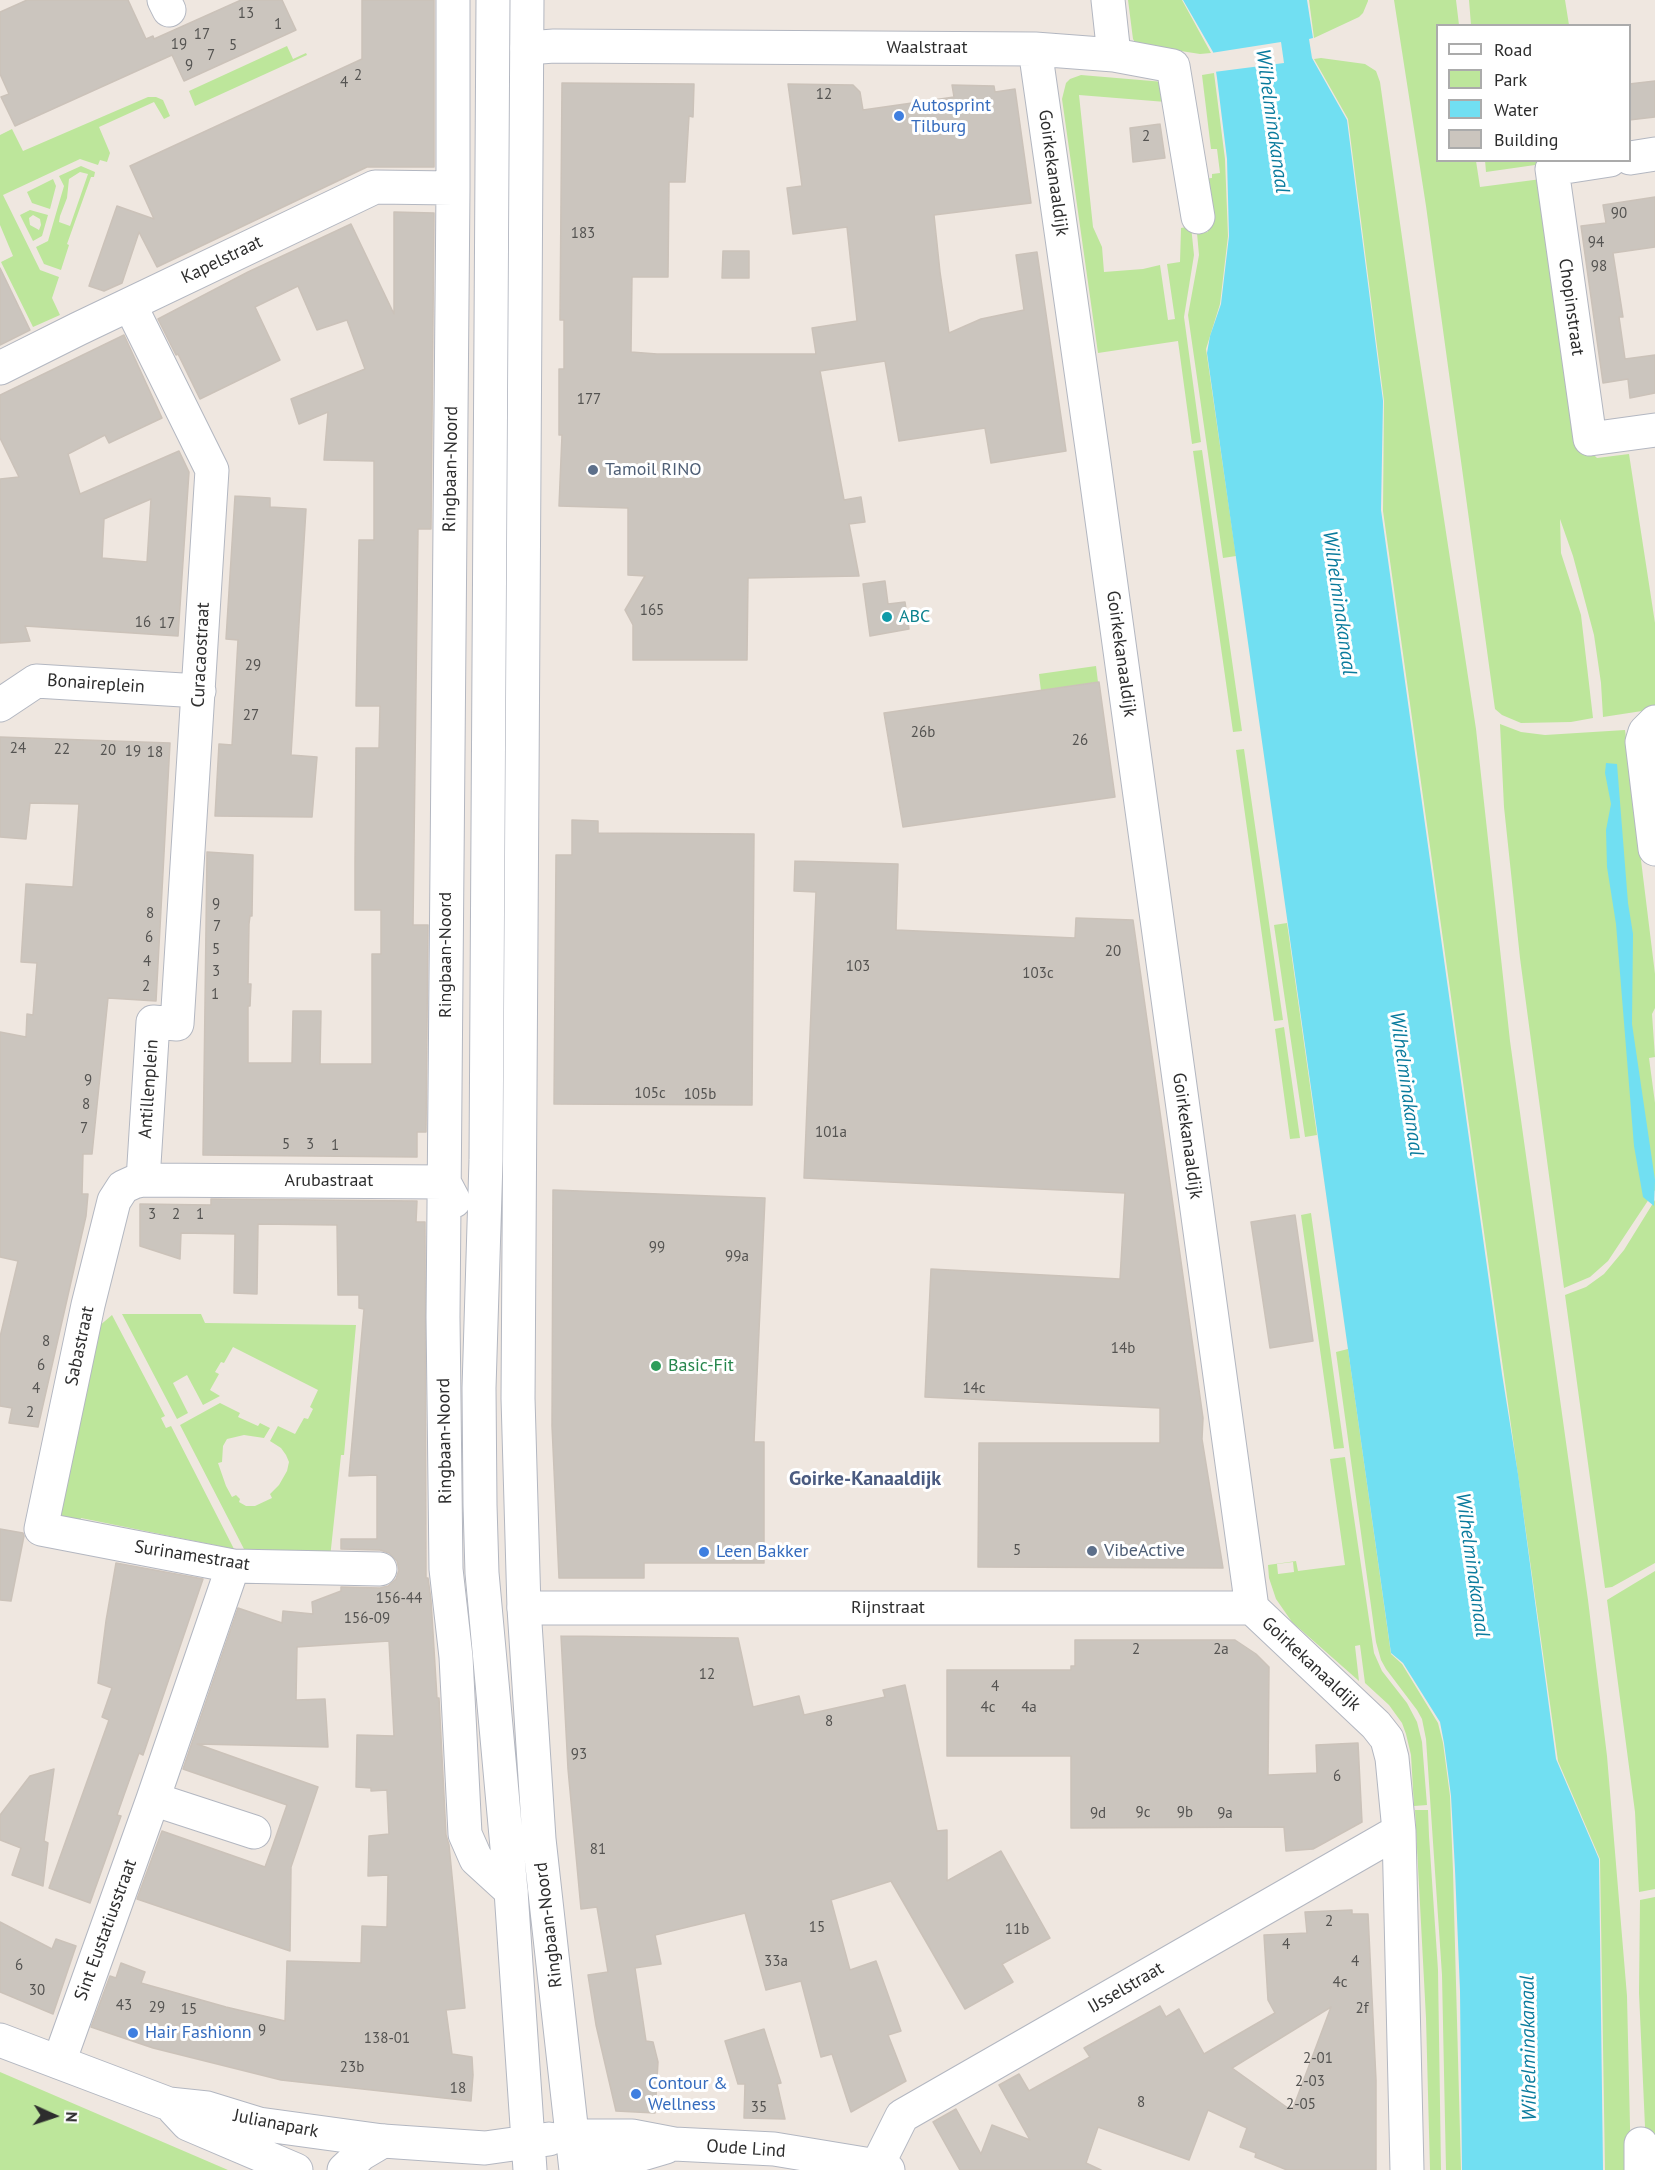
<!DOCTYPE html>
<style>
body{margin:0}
#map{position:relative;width:1655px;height:2170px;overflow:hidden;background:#efe7e0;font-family:"PT Sans",sans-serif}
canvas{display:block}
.legend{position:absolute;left:1436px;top:24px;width:195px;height:138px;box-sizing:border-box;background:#fff;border:2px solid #ababab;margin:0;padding:8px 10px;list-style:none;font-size:18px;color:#2d2d2d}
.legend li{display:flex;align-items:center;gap:12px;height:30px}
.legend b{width:30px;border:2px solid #ababab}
.north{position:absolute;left:24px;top:2086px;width:60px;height:60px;-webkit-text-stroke:4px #fff;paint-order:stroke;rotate:93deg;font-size:16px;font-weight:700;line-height:24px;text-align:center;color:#2d2d2d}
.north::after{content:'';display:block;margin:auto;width:21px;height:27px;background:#2d2d2d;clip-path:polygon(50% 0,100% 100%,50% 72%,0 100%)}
</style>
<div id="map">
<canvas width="1655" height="2170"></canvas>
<ul class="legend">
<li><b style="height:8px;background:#fff"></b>Road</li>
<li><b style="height:16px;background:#bde69b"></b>Park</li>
<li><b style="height:16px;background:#71dff2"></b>Water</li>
<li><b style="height:16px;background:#cbc5be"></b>Building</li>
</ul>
<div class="north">N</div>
</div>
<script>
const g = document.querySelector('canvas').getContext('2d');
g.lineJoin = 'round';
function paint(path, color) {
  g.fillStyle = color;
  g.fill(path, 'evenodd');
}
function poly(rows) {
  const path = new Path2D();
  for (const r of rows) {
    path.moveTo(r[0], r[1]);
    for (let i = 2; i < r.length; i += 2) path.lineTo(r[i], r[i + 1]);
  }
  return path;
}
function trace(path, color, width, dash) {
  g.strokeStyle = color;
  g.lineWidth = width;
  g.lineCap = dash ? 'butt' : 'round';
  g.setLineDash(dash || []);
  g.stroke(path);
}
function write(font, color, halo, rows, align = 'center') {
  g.font = font + ' "PT Sans",sans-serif';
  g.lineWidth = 6;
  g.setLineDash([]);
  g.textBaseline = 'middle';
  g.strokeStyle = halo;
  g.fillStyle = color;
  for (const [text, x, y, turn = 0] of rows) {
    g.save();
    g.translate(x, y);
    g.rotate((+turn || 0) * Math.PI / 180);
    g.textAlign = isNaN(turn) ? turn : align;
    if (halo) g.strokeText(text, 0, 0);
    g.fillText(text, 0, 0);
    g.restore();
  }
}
paint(poly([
 [1128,0,1182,0,1211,53,1200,54,1136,44,1133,39],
 [1309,0,1368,0,1368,1,1363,13,1359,17,1314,38],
 [1394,0,1456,0,1459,25,1438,26,1438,160,1476,161,1480,187,1549,178,1587,448,1597,458,1629,454,1655,623,1655,709,1603,717,1601,683,1594,635,1573,556,1560,519,1561,553,1581,615,1593,718,1571,722,1521,723,1502,715,1495,709,1426,206],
 [1469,0,1565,0,1569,25,1471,25],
 [287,46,293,59,306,53,307,55,195,106,189,91],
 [1321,58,1365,64,1376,71,1380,82,1415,329,1476,729,1510,1041,1588,1600,1607,1756,1627,1996,1631,2170,1605,2170,1600,1859,1558,1761,1383,511,1384,401,1348,119,1314,59],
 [1214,73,1225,159,1228,236,1220,304,1206,349,1236,556,1223,558,1188,315,1199,255,1197,233,1208,232,1201,179,1212,178,1212,174,1220,173,1217,149,1211,149,1202,75],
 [1081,75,1164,82,1166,102,1079,95,1093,227,1102,247,1104,272,1143,269,1160,265,1168,320,1175,319,1167,264,1180,262,1181,228,1191,226,1194,255,1184,317,1201,442,1192,444,1178,341,1098,353,1062,99,1066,83,1070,79],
 [148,97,156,97,163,100,170,116,164,119,154,102,99,127,110,153,107,162,100,160,98,165,80,159,3,195,40,270,59,277,52,298,60,315,33,327,1,262,13,256,0,225,0,135,12,129,23,151],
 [1485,160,1563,161,1486,172],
 [81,166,95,172,94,177,91,177,67,244,69,245,61,270,44,264,36,247,48,241,64,186,59,176],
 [80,172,88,174,70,226,59,222,60,216,67,198,69,179],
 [53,179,56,186,50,209,32,203,27,192],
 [30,210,48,215,42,236,33,241,20,215],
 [33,215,40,219,41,225,39,230,30,225,29,218],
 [1202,450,1242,731,1233,732,1193,451],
 [1096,666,1098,682,1041,691,1039,674],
 [1500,724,1521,732,1545,735,1625,730,1655,974,1655,1008,1652,1014,1655,1057,1649,1058,1655,1103,1655,1190,1608,1261,1590,1277,1564,1288,1520,958,1504,807],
 [1244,749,1283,1020,1274,1021,1236,750],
 [1287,923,1317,1135,1305,1137,1274,925],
 [1284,1027,1300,1138,1290,1139,1275,1029],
 [1655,1200,1655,1563,1612,1587,1605,1588,1565,1295,1586,1287,1604,1274,1624,1250],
 [1311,1213,1344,1448,1334,1449,1301,1215],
 [122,1314,201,1314,205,1323,356,1325,344,1455,341,1455,330,1558,245,1551,180,1425,220,1403,240,1413,238,1417,258,1426,260,1423,270,1428,264,1438,244,1435,227,1439,223,1446,222,1462,218,1463,226,1486,232,1497,236,1495,240,1499,239,1502,246,1506,255,1506,272,1498,270,1494,279,1485,287,1471,289,1462,286,1455,281,1448,270,1441,278,1426,295,1434,304,1418,308,1419,313,1409,310,1407,318,1390,233,1347,224,1363,221,1362,215,1372,219,1374,210,1390,220,1396,203,1405,187,1375,173,1383,188,1413,177,1419],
 [112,1315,165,1416,161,1418,166,1428,171,1426,234,1549,81,1518,79,1525,62,1518,58,1514,98,1327],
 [1348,1349,1391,1654,1402,1664,1438,1723,1443,1743,1450,1796,1453,1871,1461,2170,1446,2170,1442,1975,1426,1739,1422,1719,1417,1710,1386,1669,1381,1660,1376,1642,1336,1352],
 [1345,1457,1374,1653,1382,1671,1407,1703,1417,1722,1422,1742,1427,1805,1414,1806,1411,1755,1406,1734,1402,1723,1389,1705,1365,1683,1360,1645,1355,1646,1359,1681,1292,1622,1276,1599,1269,1578,1268,1565,1296,1561,1298,1571,1345,1565,1330,1459],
 [1293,1562,1294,1572,1278,1574,1277,1564],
 [1655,1571,1655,1889,1639,1892,1635,1812,1607,1600],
 [1415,1810,1428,1810,1429,1836,1438,1970,1441,2170,1430,2170,1426,2018],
 [1655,1897,1655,2149,1646,2149,1639,1993,1640,1900],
 [0,2072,228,2170,0,2170]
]), '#bde69b');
paint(poly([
 [1183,0,1307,0,1313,38,1309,39,1312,58,1347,120,1383,401,1381,510,1502,1374,1518,1474,1556,1759,1599,1859,1603,2170,1462,2170,1460,1991,1455,1870,1451,1796,1444,1743,1440,1722,1403,1663,1391,1653,1207,353,1210,336,1221,304,1229,236,1227,159,1217,78,1213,52],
 [1606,763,1617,764,1628,903,1633,934,1632,1024,1655,1180,1654,1206,1643,1197,1634,1146,1616,924,1607,867,1606,830,1611,804,1605,773]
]), '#71dff2');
paint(poly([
 [1281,42,1284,63,1214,72,1211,53]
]), '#efe7e0');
const building = poly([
 [27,0,128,0,146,39,153,36,154,39,241,0,282,0,296,30,184,81,172,55,15,126,1,97,9,94,0,74,0,12,27,0],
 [362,0,434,0,434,167,367,167,157,267,139,232,122,283,104,291,89,286,117,206,154,219,130,166,362,59,362,0],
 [1655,81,1655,117,1629,120,1629,84,1655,81],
 [562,83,694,84,693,117,689,116,685,182,669,182,668,277,632,277,631,352,657,354,816,354,812,328,857,321,847,227,793,234,787,188,802,186,788,84,853,85,860,92,863,110,954,97,952,85,994,86,995,92,1015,89,1031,203,934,215,940,272,949,333,981,319,1024,310,1016,255,1037,252,1066,451,991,463,985,428,899,441,885,361,820,371,844,500,861,497,865,522,849,524,859,576,748,578,747,660,633,660,633,625,625,610,645,576,628,575,628,508,559,506,562,435,559,435,559,369,564,369,564,320,560,320,562,83],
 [1160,124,1165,158,1133,162,1130,128,1160,124],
 [1655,197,1655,247,1613,253,1623,317,1619,317,1625,359,1655,355,1655,393,1630,398,1628,379,1603,383,1581,226,1606,223,1603,205,1655,197],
 [394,212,434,213,431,529,418,529,413,925,428,925,426,1132,417,1132,417,1157,203,1155,207,852,253,855,252,916,250,916,249,924,248,984,251,984,250,1006,248,1006,248,1063,292,1063,293,1011,321,1011,320,1064,372,1064,372,954,381,954,381,910,355,910,355,862,356,748,379,748,380,706,356,706,359,540,374,540,374,461,324,460,328,412,299,424,291,399,365,369,347,320,317,330,298,286,255,307,280,360,200,399,178,354,176,355,158,319,248,272,351,224,394,314,394,212],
 [723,251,749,251,749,278,722,278,723,251],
 [0,268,30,330,0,345,0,268],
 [124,335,162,418,109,443,105,435,68,454,80,494,179,451,189,472,178,636,25,626,30,641,0,643,0,479,19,477,0,438,0,395,124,335],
 [151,499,147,562,102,558,104,519,151,499],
 [235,496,270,498,270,507,306,509,291,755,317,757,312,817,215,816,219,744,232,745,238,640,226,639,235,496],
 [885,581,888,604,905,602,909,629,870,636,863,584,885,581],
 [1099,682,1115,797,903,827,884,713,1099,682],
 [0,737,170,743,156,1001,108,998,92,1154,83,1154,82,1194,88,1194,86,1216,38,1427,9,1423,12,1408,0,1406,0,1337,18,1261,0,1257,0,1032,26,1037,27,1014,33,1015,37,963,21,962,26,884,73,887,79,804,30,803,26,839,0,837,0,737],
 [572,820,598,821,598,833,754,834,752,1105,554,1104,556,855,572,855,572,820],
 [795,861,898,864,896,930,1075,938,1076,918,1133,920,1203,1418,1202,1439,1223,1568,978,1567,979,1443,1160,1443,1160,1408,925,1397,931,1269,1120,1279,1125,1193,804,1178,816,892,794,891,795,861],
 [553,1190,765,1198,754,1442,764,1442,764,1563,644,1563,644,1578,559,1578,552,1426,553,1190],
 [211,1199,417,1201,416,1222,425,1222,426,1578,428,1578,431,1600,437,1698,439,1698,446,1835,449,1845,465,2008,446,2010,452,2054,472,2057,473,2075,471,2101,281,2080,153,2048,91,2027,110,1976,116,1978,121,1963,145,1972,141,1983,226,2007,285,2021,287,1961,361,1963,362,1926,387,1927,388,1875,368,1876,369,1836,389,1834,387,1790,371,1791,371,1788,356,1787,357,1735,394,1736,389,1641,297,1647,296,1700,325,1699,328,1747,197,1744,318,1787,291,1867,290,1951,137,1899,162,1831,265,1867,273,1845,287,1805,183,1769,238,1608,282,1623,283,1611,313,1614,312,1602,341,1591,341,1587,380,1588,388,1586,396,1579,399,1570,397,1561,389,1553,380,1550,341,1549,341,1539,377,1539,377,1475,349,1476,364,1309,359,1308,359,1295,338,1295,337,1225,258,1224,257,1294,234,1293,235,1234,181,1233,180,1259,140,1246,140,1204,211,1205,211,1199],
 [1295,1215,1313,1341,1270,1348,1251,1222,1295,1215],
 [0,1529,23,1533,24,1536,11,1601,0,1600,0,1529],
 [116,1563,203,1579,143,1755,139,1753,124,1795,117,1815,121,1816,90,1903,49,1888,109,1720,102,1717,112,1688,98,1683,106,1621,116,1563],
 [561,1636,738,1638,753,1707,799,1696,804,1715,885,1697,883,1690,905,1685,937,1831,947,1830,947,1881,1001,1851,1050,1938,1002,1964,1013,1982,965,2009,891,1881,831,1900,850,1970,876,1961,901,2031,888,2035,906,2081,851,2112,832,2054,821,2057,801,1981,766,1990,745,1913,655,1935,661,1964,635,1968,646,2041,653,2042,658,2062,655,2113,616,2111,596,2025,588,1975,608,1972,597,1907,581,1909,568,1769,561,1636],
 [1075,1640,1235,1640,1256,1654,1269,1667,1268,1775,1317,1773,1316,1745,1358,1743,1362,1822,1313,1849,1286,1851,1284,1827,1071,1828,1071,1756,947,1756,947,1670,1071,1670,1071,1666,1075,1666,1075,1640],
 [54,1769,44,1841,48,1843,43,1886,12,1875,21,1848,0,1840,0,1815,30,1776,54,1769],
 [1352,1910,1352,1914,1368,1914,1376,2080,1376,2170,1287,2170,1255,2157,1256,2153,1240,2147,1247,2128,1208,2110,1189,2160,1098,2127,1086,2163,1101,2170,960,2170,933,2122,956,2109,981,2154,992,2125,1030,2140,999,2085,1019,2074,1029,2091,1090,2057,1084,2048,1160,2006,1166,2017,1179,2009,1204,2054,1275,2013,1268,2000,1264,1935,1307,1933,1305,1912,1352,1910],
 [1331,2007,1292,2111,1232,2068,1331,2007],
 [0,1922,52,1949,56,1939,76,1946,53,2014,0,1992,0,1922],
 [764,2029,781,2083,777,2084,785,2119,744,2118,745,2084,738,2084,725,2041,764,2029]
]);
paint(building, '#cbc5be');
trace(building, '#cbc2b9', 1.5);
const street = poly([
 [164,0,169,10],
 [453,0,453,188,443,1317,446,1569,456,1657,465,1834,476,1859,511,1891],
 [1108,0,1114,55],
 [527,48,554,46,1035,49,1114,55,1173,66,1198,217],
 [1035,49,1094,462,1252,1608,1376,1725,1387,1739,1392,1758,1399,1831,1407,2170],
 [1630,158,1655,154],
 [1610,160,1552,169,1590,439,1655,430],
 [130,305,212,470,177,1024,153,1022,143,1180],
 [0,368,78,329,375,187,453,188],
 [0,705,36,681,199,691],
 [1655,722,1645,732,1642,742,1655,849],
 [380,1569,233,1566,41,1529,88,1305,114,1201,123,1187,134,1182,143,1180,444,1182,454,1201],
 [524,1608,1252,1608],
 [153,1799,254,1832],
 [59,2062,153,1799,233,1566],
 [574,2136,632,2136,674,2144,774,2149,877,2166,888,2170],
 [1641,2144,1641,2170],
 [877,2166,902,2116,1399,1831],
 [344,2170,361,2154,383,2141],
 [578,2170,615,2162,666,2147]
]);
const secondary = poly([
 [493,0,486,1160,479,1388,480,1505,482,1573,511,1891,530,2170],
 [527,0,518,1398,524,1608,539,1839,576,2170],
 [0,2040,169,2104,207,2108,259,2124,383,2141,485,2148,549,2139],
 [174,2109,188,2124,296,2170]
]);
trace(street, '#b3b7c1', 35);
trace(secondary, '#b3b7c1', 35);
trace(street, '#fff', 33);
trace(secondary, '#fff', 33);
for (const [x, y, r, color] of [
 [899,116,6,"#3f7fe0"],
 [593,470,6,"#5c6f8a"],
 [887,617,6,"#0f9aa8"],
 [656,1366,6,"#2e9e5b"],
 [1092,1551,6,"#5c6f8a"],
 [704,1552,6,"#3f7fe0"],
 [133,2033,6,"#3f7fe0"],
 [636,2094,6,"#3f7fe0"]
]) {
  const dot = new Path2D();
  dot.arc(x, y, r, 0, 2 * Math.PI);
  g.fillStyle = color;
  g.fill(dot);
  trace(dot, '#fff', 2);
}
write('15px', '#545351', null, [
 ["13",246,14],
 ["1",278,25],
 ["17",202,35],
 ["19",179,45],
 ["5",233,46],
 ["7",211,56],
 ["9",189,66],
 ["2",358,76],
 ["4",344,83],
 ["12",824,95],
 ["2",1146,137],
 ["90",1619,214],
 ["183",583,234],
 ["94",1596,243],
 ["98",1599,267],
 ["177",589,400],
 ["165",652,611],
 ["16",143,623],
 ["17",167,624],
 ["29",253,666],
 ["27",251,716],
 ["26b",923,733],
 ["26",1080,741],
 ["24",18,749],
 ["22",62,750],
 ["20",108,751],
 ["19",133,752],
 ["18",155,753],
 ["9",216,905],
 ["8",150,914],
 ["7",217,927],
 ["6",149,938],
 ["5",216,950],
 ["20",1113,952],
 ["4",147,962],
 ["103",858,967],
 ["3",216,972],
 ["103c",1038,974],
 ["2",146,987],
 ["1",215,995],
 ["9",88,1081],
 ["105c",650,1094],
 ["105b",700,1095],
 ["8",86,1105],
 ["7",84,1129],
 ["101a",831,1133],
 ["5",286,1145],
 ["3",310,1145],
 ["1",335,1146],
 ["3",152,1215],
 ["2",176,1215],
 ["1",200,1215],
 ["99",657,1248],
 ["99a",737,1257],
 ["8",46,1342],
 ["14b",1123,1349],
 ["6",41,1366],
 ["4",36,1389],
 ["14c",974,1389],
 ["2",30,1413],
 ["5",1017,1551],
 ["156-44",399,1599],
 ["156-09",367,1619],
 ["2",1136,1650],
 ["2a",1221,1650],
 ["12",707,1675],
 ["4",995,1687],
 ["4c",988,1708],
 ["4a",1029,1708],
 ["8",829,1722],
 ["93",579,1755],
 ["6",1337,1777],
 ["9c",1143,1813],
 ["9b",1185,1813],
 ["9d",1098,1814],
 ["9a",1225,1814],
 ["81",598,1850],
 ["2",1329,1922],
 ["15",817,1928],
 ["11b",1017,1930],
 ["4",1286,1945],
 ["33a",776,1962],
 ["4",1355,1962],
 ["6",19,1966],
 ["4c",1340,1983],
 ["30",37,1991],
 ["43",124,2006],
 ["29",157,2008],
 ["2f",1362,2009],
 ["15",189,2010],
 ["9",262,2031],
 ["138-01",387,2039],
 ["2-01",1318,2059],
 ["23b",352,2068],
 ["2-03",1310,2082],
 ["18",458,2089],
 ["8",1141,2103],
 ["2-05",1301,2105],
 ["35",759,2108]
]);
write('18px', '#2d2d2d', '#fff', [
 ["Waalstraat",927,48],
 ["Goirkekanaaldijk",1053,173,82],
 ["Kapelstraat",222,260,-26],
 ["Chopinstraat",1571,307,82],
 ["Ringbaan-Noord",451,469,-89],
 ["Goirkekanaaldijk",1121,654,82],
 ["Curacaostraat",201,655,-87],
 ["Bonaireplein",96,684,4],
 ["Ringbaan-Noord",446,955,-90],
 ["Antillenplein",149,1089,-86],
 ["Goirkekanaaldijk",1187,1136,82],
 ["Arubastraat",329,1181],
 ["Sabastraat",80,1346,-78],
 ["Ringbaan-Noord",445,1441,-91],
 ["Surinamestraat",192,1556,9],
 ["Rijnstraat",888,1608],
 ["Goirkekanaaldijk",1311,1664,43],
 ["Ringbaan-Noord",549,1925,-97],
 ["Sint Eustatiusstraat",106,1930,-70],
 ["IJsselstraat",1126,1988,-30],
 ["Julianapark",276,2124,11],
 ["Oude Lind",746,2149,4]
]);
write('18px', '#366cbe', '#fff', [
 ["Autosprint",911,106],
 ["Tilburg",911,127],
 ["Leen Bakker",716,1552],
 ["Hair Fashionn",145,2033],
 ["Contour &",648,2084],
 ["Wellness",648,2105]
], 'left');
write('18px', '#4e5e75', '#fff', [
 ["Tamoil RINO",605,470],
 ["VibeActive",1104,1551]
], 'left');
write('18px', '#0d838f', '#fff', [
 ["ABC",899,617]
], 'left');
write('18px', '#27864d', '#fff', [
 ["Basic-Fit",668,1366]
], 'left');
write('italic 20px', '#0a7b9d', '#fff', [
 ["Wilhelminakanaal",1272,121,82],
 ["Wilhelminakanaal",1339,603,82],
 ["Wilhelminakanaal",1406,1084,82],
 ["Wilhelminakanaal",1472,1565,82],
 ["Wilhelminakanaal",1529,2048,-91]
]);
write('bold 20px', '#4b5b80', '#fff', [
 ["Goirke-Kanaaldijk",865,1479]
]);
</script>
